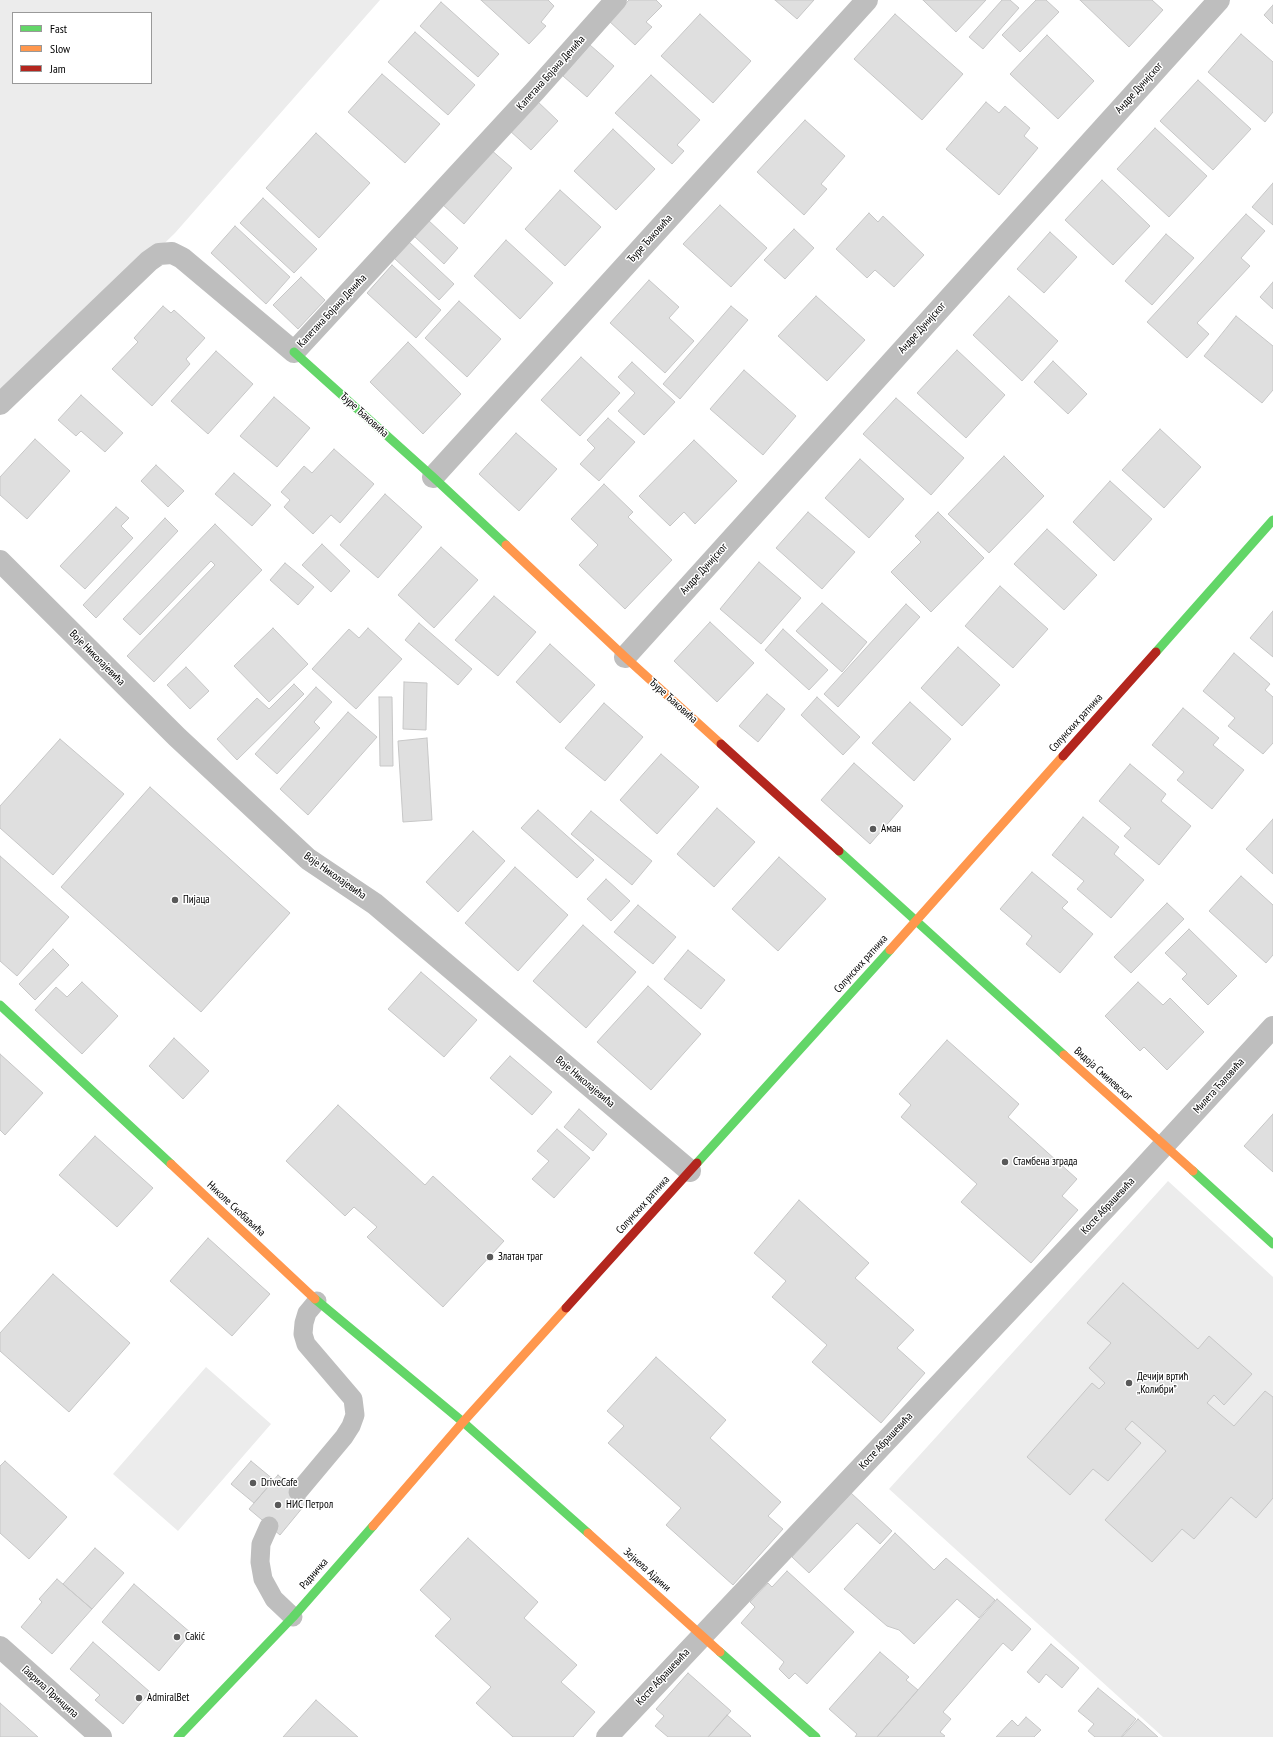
<!DOCTYPE html>
<meta charset="utf-8">
<style>
body{margin:0}
#map{position:relative;width:1273px;height:1737px;overflow:hidden;background:#fff;font-family:"PT Sans Narrow",sans-serif}
canvas{display:block}
.legend{position:absolute;left:12px;top:12px;width:140px;height:72px;box-sizing:border-box;background:#fff;border:1px solid #999;margin:0;padding:5px 7px;list-style:none;font-size:12px;color:#000}
.legend li{display:flex;align-items:center;gap:8px;height:20px}
.legend b{width:20px;border:1px solid #999}
</style>
<div id="map">
<canvas width="1273" height="1737"></canvas>
<ul class="legend">
<li><b style="height:5px;background:#63d668"></b>Fast</li>
<li><b style="height:5px;background:#ff974d"></b>Slow</li>
<li><b style="height:5px;background:#b3261e"></b>Jam</li>
</ul>
</div>
<script>
const g = document.querySelector('canvas').getContext('2d');
g.lineJoin = 'round';
function paint(path, color) {
  g.fillStyle = color;
  g.fill(path, 'evenodd');
}
function poly(rows) {
  const path = new Path2D();
  for (const r of rows) {
    path.moveTo(r[0], r[1]);
    for (let i = 2; i < r.length; i += 2) path.lineTo(r[i], r[i + 1]);
  }
  return path;
}
function trace(path, color, width, dash) {
  g.strokeStyle = color;
  g.lineWidth = width;
  g.lineCap = dash ? 'butt' : 'round';
  g.setLineDash(dash || []);
  g.stroke(path);
}
function write(font, color, halo, rows, align = 'center') {
  g.font = font + ' "PT Sans Narrow",sans-serif';
  g.lineWidth = 3;
  g.setLineDash([]);
  g.textBaseline = 'middle';
  g.strokeStyle = halo;
  g.fillStyle = color;
  for (const [text, x, y, turn = 0] of rows) {
    g.save();
    g.translate(x, y);
    g.rotate((+turn || 0) * Math.PI / 180);
    g.textAlign = isNaN(turn) ? turn : align;
    if (halo) g.strokeText(text, 0, 0);
    g.fillText(text, 0, 0);
    g.restore();
  }
}
paint(poly([
 [0,0,380,0,175,233,0,404],
 [13,13,151,13,151,83,13,83],
 [1168,1181,1273,1277,1273,1737,1163,1737,889,1489],
 [206,1367,271,1424,178,1531,113,1474]
]), '#ececec');
const building = poly([
 [481,0,548,0,554,6,541,22,546,26,529,44,481,0],
 [629,0,656,0,662,6,646,22,652,27,635,45,609,21,629,0],
 [775,0,814,0,797,19,775,0],
 [923,0,986,0,956,32,923,0],
 [1002,0,1010,0,1019,8,983,49,969,37,1002,0],
 [1036,0,1046,0,1059,12,1020,52,1002,35,1036,0],
 [1080,0,1152,0,1163,10,1129,47,1080,0],
 [441,2,499,54,478,77,420,26,441,2],
 [1273,5,1273,24,1264,15,1273,5],
 [700,14,751,61,713,103,661,56,700,14],
 [895,14,963,74,922,120,854,59,895,14],
 [415,32,475,85,448,115,388,62,415,32],
 [1241,34,1273,62,1273,112,1265,122,1208,72,1241,34],
 [1047,35,1094,81,1058,119,1010,74,1047,35],
 [590,45,614,66,587,97,563,76,590,45],
 [382,74,440,124,405,163,348,112,382,74],
 [651,75,700,120,677,145,684,151,672,164,615,113,651,75],
 [1198,80,1251,129,1213,170,1160,121,1198,80],
 [536,100,558,121,531,150,509,130,536,100],
 [986,102,999,113,1005,106,1030,128,1024,136,1038,148,999,195,946,149,986,102],
 [805,120,845,156,821,184,827,189,804,215,757,172,805,120],
 [1155,128,1207,176,1169,217,1117,169,1155,128],
 [613,129,655,169,616,210,574,171,613,129],
 [316,133,370,183,319,238,266,188,316,133],
 [490,149,512,168,464,224,442,204,490,149],
 [1102,180,1150,226,1113,265,1065,220,1102,180],
 [1273,183,1273,225,1252,207,1273,183],
 [560,190,601,227,565,266,525,229,560,190],
 [263,198,317,249,294,273,240,223,263,198],
 [720,205,767,248,731,287,683,244,720,205],
 [869,213,878,222,883,216,924,255,894,287,875,270,867,278,836,249,869,213],
 [1246,214,1265,231,1241,258,1250,266,1197,323,1209,334,1187,358,1147,322,1246,214],
 [428,220,458,248,444,264,414,236,428,220],
 [235,226,290,277,266,304,211,253,235,226],
 [794,229,814,248,785,279,764,260,794,229],
 [1050,232,1077,257,1044,293,1017,269,1050,232],
 [1166,234,1194,258,1152,305,1125,281,1166,234],
 [506,240,553,283,520,319,474,276,506,240],
 [409,242,454,284,439,300,394,258,409,242],
 [392,265,441,310,416,338,367,293,392,265],
 [301,277,325,300,298,329,273,305,301,277],
 [649,280,679,307,669,318,694,341,665,373,610,323,649,280],
 [1273,282,1273,309,1260,297,1273,282],
 [816,296,865,340,827,381,778,336,816,296],
 [1009,296,1058,341,1022,381,973,335,1009,296],
 [459,301,501,339,467,377,425,338,459,301],
 [163,306,171,313,174,310,205,338,186,359,190,364,152,406,112,369,138,342,134,338,163,306],
 [731,306,748,320,680,399,663,384,731,306],
 [1236,316,1273,346,1273,390,1262,403,1204,356,1236,316],
 [408,342,461,394,423,434,370,382,408,342],
 [957,350,1005,395,966,438,917,393,957,350],
 [216,351,253,384,208,434,171,401,216,351],
 [581,357,620,393,580,436,541,400,581,357],
 [1053,361,1087,394,1068,414,1034,382,1053,361],
 [632,362,675,402,644,435,618,411,635,393,618,377,632,362],
 [744,370,796,416,763,455,710,409,744,370],
 [81,395,123,433,105,452,81,431,76,436,58,420,81,395],
 [274,397,310,428,277,467,240,436,274,397],
 [896,398,964,458,931,495,863,434,896,398],
 [608,418,635,442,599,481,580,464,595,448,587,440,608,418],
 [1160,429,1201,467,1164,508,1122,470,1160,429],
 [516,433,557,469,519,511,479,474,516,433],
 [35,439,70,471,27,519,0,495,0,477,35,439],
 [694,440,737,481,695,524,684,512,670,526,639,496,694,440],
 [334,449,374,484,340,523,331,515,313,534,284,507,290,500,281,492,304,466,312,473,334,449],
 [1004,456,1044,496,989,553,948,514,1004,456],
 [860,459,904,499,869,538,825,498,860,459],
 [156,465,184,491,168,507,141,481,156,465],
 [234,473,271,505,252,526,215,494,234,473],
 [1110,481,1152,519,1114,561,1073,522,1110,481],
 [604,484,633,512,628,517,672,560,625,609,579,565,598,545,571,519,604,484],
 [385,494,422,527,378,578,340,545,385,494],
 [116,507,129,518,121,526,133,538,85,589,60,566,116,507],
 [808,512,855,552,822,589,776,548,808,512],
 [938,512,984,558,931,612,891,572,921,542,915,536,938,512],
 [165,518,178,531,96,618,83,605,165,518],
 [215,524,262,570,154,682,127,656,215,565,211,561,140,635,123,619,215,524],
 [1047,529,1097,575,1064,610,1014,564,1047,529],
 [322,544,350,571,331,592,302,565,322,544],
 [441,547,478,580,434,628,398,595,441,547],
 [759,562,801,598,761,644,720,609,759,562],
 [285,563,314,587,298,605,270,580,285,563],
 [1000,586,1048,629,1013,668,965,626,1000,586],
 [494,596,536,632,498,676,455,640,494,596],
 [822,603,867,642,842,672,796,631,822,603],
 [906,604,920,617,838,707,824,694,906,604],
 [1273,611,1273,657,1250,638,1273,611],
 [710,622,754,663,717,702,674,661,710,622],
 [419,623,472,669,458,685,405,640,419,623],
 [273,628,308,664,269,702,234,666,273,628],
 [368,628,402,659,356,709,312,669,349,629,359,638,368,628],
 [783,629,828,670,809,690,765,650,783,629],
 [550,644,595,685,560,723,516,682,550,644],
 [958,647,1000,685,962,726,921,688,958,647],
 [1234,653,1270,684,1265,690,1273,697,1273,743,1263,754,1228,726,1235,718,1203,691,1234,653],
 [186,667,209,691,190,709,167,685,186,667],
 [404,682,427,683,426,730,403,729,404,682],
 [294,684,304,694,237,760,217,739,257,698,269,709,294,684],
 [316,687,332,702,314,722,320,728,277,774,255,754,316,687],
 [767,694,785,709,758,742,739,726,767,694],
 [379,697,392,697,393,766,380,766,379,697],
 [817,697,860,737,843,755,801,715,817,697],
 [910,702,951,739,914,781,872,743,910,702],
 [604,703,643,737,605,781,565,748,604,703],
 [1183,708,1219,738,1213,745,1244,770,1212,809,1177,780,1184,772,1152,745,1183,708],
 [348,712,377,737,308,815,280,789,348,712],
 [427,738,432,820,403,822,398,741,427,738],
 [60,739,124,794,53,875,0,828,0,806,60,739],
 [661,754,699,787,657,834,620,800,661,754],
 [854,763,903,806,870,844,821,800,854,763],
 [1130,764,1166,794,1161,801,1191,826,1159,865,1124,836,1131,828,1099,801,1130,764],
 [150,787,290,913,201,1012,61,887,150,787],
 [717,808,755,842,714,887,677,854,717,808],
 [538,810,594,860,577,878,521,828,538,810],
 [591,811,652,861,632,885,571,834,591,811],
 [1083,817,1119,847,1114,854,1144,880,1111,918,1077,889,1084,881,1052,855,1083,817],
 [1273,819,1273,874,1246,849,1273,819],
 [473,831,505,861,458,912,426,882,473,831],
 [0,856,69,917,17,976,0,961,0,856],
 [779,857,826,899,778,951,732,909,779,857],
 [515,867,568,915,518,971,465,923,515,867],
 [1032,872,1068,902,1062,908,1093,934,1060,973,1026,944,1032,936,1000,909,1032,872],
 [1241,876,1273,905,1273,955,1266,963,1209,911,1241,876],
 [606,879,630,901,611,921,587,899,606,879],
 [1167,903,1184,919,1131,973,1114,957,1167,903],
 [638,905,676,937,653,964,614,932,638,905],
 [583,925,636,972,586,1028,533,981,583,925],
 [1189,929,1237,976,1208,1005,1182,979,1187,974,1165,953,1189,929],
 [53,949,69,965,35,1000,19,984,53,949],
 [688,950,725,980,701,1009,664,979,688,950],
 [421,972,477,1020,444,1057,388,1009,421,972],
 [82,982,118,1016,82,1054,35,1010,56,987,67,997,82,982],
 [1138,982,1163,1005,1170,998,1204,1032,1167,1070,1144,1047,1140,1051,1105,1016,1138,982],
 [648,986,701,1034,651,1090,597,1042,648,986],
 [174,1038,209,1071,183,1099,149,1066,174,1038],
 [947,1040,1019,1104,1008,1117,1077,1179,1062,1196,1078,1210,1031,1263,961,1202,977,1184,901,1117,911,1105,899,1094,947,1040],
 [0,1054,43,1093,5,1135,0,1130,0,1054],
 [510,1056,552,1092,532,1115,490,1078,510,1056],
 [338,1105,425,1185,433,1176,504,1241,443,1307,367,1237,377,1227,354,1207,345,1216,286,1161,338,1105],
 [579,1109,607,1134,593,1151,564,1127,579,1109],
 [1273,1114,1273,1172,1244,1146,1273,1114],
 [557,1129,590,1158,554,1198,532,1179,549,1161,537,1151,557,1129],
 [95,1136,153,1188,117,1227,59,1175,95,1136],
 [799,1200,869,1263,855,1278,914,1330,897,1348,925,1373,881,1423,812,1362,827,1345,772,1297,786,1281,754,1253,799,1200],
 [208,1238,270,1294,232,1336,170,1281,208,1238],
 [53,1274,130,1343,69,1412,0,1351,0,1333,53,1274],
 [1123,1283,1198,1349,1209,1336,1252,1374,1224,1405,1214,1395,1207,1403,1234,1426,1265,1391,1273,1397,1273,1498,1256,1518,1231,1497,1194,1539,1182,1529,1152,1562,1105,1520,1166,1451,1132,1421,1125,1429,1141,1443,1108,1481,1093,1469,1070,1495,1027,1457,1092,1383,1099,1389,1105,1383,1089,1368,1111,1343,1087,1323,1123,1283],
 [656,1357,726,1420,710,1438,781,1502,768,1516,783,1529,733,1585,666,1525,681,1508,608,1443,624,1426,607,1411,656,1357],
 [5,1461,67,1517,29,1559,0,1533,0,1466,5,1461],
 [251,1461,274,1480,254,1503,231,1484,251,1461],
 [278,1475,308,1501,280,1535,249,1509,278,1475],
 [851,1493,892,1531,880,1544,857,1523,809,1573,792,1557,851,1493],
 [895,1533,934,1570,946,1558,995,1600,979,1618,957,1599,914,1644,899,1630,887,1626,844,1589,895,1533],
 [468,1538,538,1602,524,1618,577,1665,561,1682,595,1712,573,1737,513,1737,476,1703,491,1687,435,1636,451,1619,420,1590,468,1538],
 [95,1548,124,1573,92,1609,63,1584,95,1548],
 [787,1571,854,1632,807,1684,795,1673,789,1679,779,1669,784,1662,741,1623,755,1607,750,1602,768,1583,772,1587,787,1571],
 [57,1579,92,1609,52,1654,21,1627,42,1602,39,1599,57,1579],
 [134,1584,191,1633,159,1671,102,1622,134,1584],
 [997,1599,1031,1629,1012,1651,1003,1643,943,1712,951,1719,940,1732,945,1736,943,1737,877,1737,997,1599],
 [93,1642,150,1692,123,1724,95,1700,100,1695,70,1669,93,1642],
 [1051,1644,1079,1668,1062,1688,1046,1674,1039,1683,1027,1672,1051,1644],
 [880,1652,909,1677,906,1680,918,1690,877,1737,855,1737,857,1734,829,1709,880,1652],
 [688,1673,731,1711,708,1737,668,1737,655,1726,664,1716,656,1709,688,1673],
 [1098,1688,1136,1719,1121,1737,1095,1737,1088,1731,1094,1724,1078,1711,1098,1688],
 [316,1700,358,1737,283,1737,316,1700],
 [0,1703,38,1737,0,1737,0,1703],
 [727,1715,751,1736,750,1737,708,1737,727,1715],
 [1026,1717,1041,1730,1034,1737,996,1737,1012,1720,1018,1726,1026,1717],
 [1138,1719,1158,1737,1122,1737,1138,1719]
]);
paint(building, '#dfdfdf');
trace(building, '#c7c7c7', 1);
trace(poly([
 [298,1492,344,1437,351,1426,355,1415,353,1399,306,1344,303,1334,304,1323,307,1313,317,1301],
 [269,1526,261,1544,260,1562,263,1579,274,1599,293,1617]
]), '#bebebe', 19);
trace(poly([
 [0,404,149,261,159,254,172,253,182,258,294,352,535,91,616,0],
 [433,477,867,0],
 [0,561,177,737,308,859,375,904,690,1171],
 [625,657,1219,0],
 [0,1647,101,1737],
 [607,1737,1133,1179,1273,1027]
]), '#bebebe', 22);
trace(poly([
 [294,352,433,477,506,545],
 [1156,652,1273,520],
 [839,851,1064,1055],
 [0,1005,171,1164],
 [697,1163,890,950],
 [1193,1171,1273,1244],
 [315,1299,463,1422,588,1533],
 [720,1652,816,1737],
 [178,1737,293,1617,373,1526]
]), '#63d668', 9);
trace(poly([
 [506,545,625,657,721,744],
 [890,950,1063,756],
 [1064,1055,1193,1171],
 [171,1164,315,1299],
 [373,1526,463,1422,566,1308],
 [588,1533,720,1652]
]), '#ff974d', 9);
trace(poly([
 [721,744,839,851],
 [1063,756,1156,652],
 [566,1308,697,1163]
]), '#b3261e', 9);
for (const [x, y, r, color] of [
 [873,829,4,"#595959"],
 [175,900,4,"#595959"],
 [1005,1162,4,"#595959"],
 [490,1257,4,"#595959"],
 [1129,1383,4,"#595959"],
 [253,1483,4,"#595959"],
 [278,1505,4,"#595959"],
 [177,1637,4,"#595959"],
 [139,1698,4,"#595959"]
]) {
  const dot = new Path2D();
  dot.arc(x, y, r, 0, 2 * Math.PI);
  g.fillStyle = color;
  g.fill(dot);
  trace(dot, '#fff', 1.5);
}
write('11px', '#000', '#fff', [
 ["Капетана Бојана Денића",551,73,-48],
 ["Андре Дунијског",1139,88,-48],
 ["Ђуре Ђаковића",650,239,-48],
 ["Капетана Бојана Денића",332,311,-47],
 ["Андре Дунијског",922,328,-48],
 ["Ђуре Ђаковића",364,415,42],
 ["Андре Дунијског",704,569,-48],
 ["Воје Николајевића",97,658,45],
 ["Ђуре Ђаковића",673,701,42],
 ["Солунских ратника",1076,723,-48],
 ["Воје Николајевића",335,876,35],
 ["Солунских ратника",861,964,-48],
 ["Видоја Смилевског",1103,1074,42],
 ["Воје Николајевића",585,1082,40],
 ["Милета Ћаловића",1219,1086,-48],
 ["Солунских ратника",643,1205,-48],
 ["Косте Абрашевића",1108,1206,-47],
 ["Николе Скобаљића",236,1209,43],
 ["Косте Абрашевића",886,1441,-47],
 ["Зејнела Ајдини",647,1570,42],
 ["Радничка",314,1574,-49],
 ["Косте Абрашевића",663,1677,-47],
 ["Гаврила Принципа",50,1692,42]
]);
write('11px', '#000', '#fff', [
 ["Аман",881,829],
 ["Пијаца",183,900],
 ["Стамбена зграда",1013,1162],
 ["Златан траг",498,1257],
 ["Дечији вртић",1137,1377],
 ["„Колибри”",1137,1390],
 ["DriveCafe",261,1483],
 ["НИС Петрол",286,1505],
 ["Cakić",185,1637],
 ["AdmiralBet",147,1698]
], 'left');
</script>
